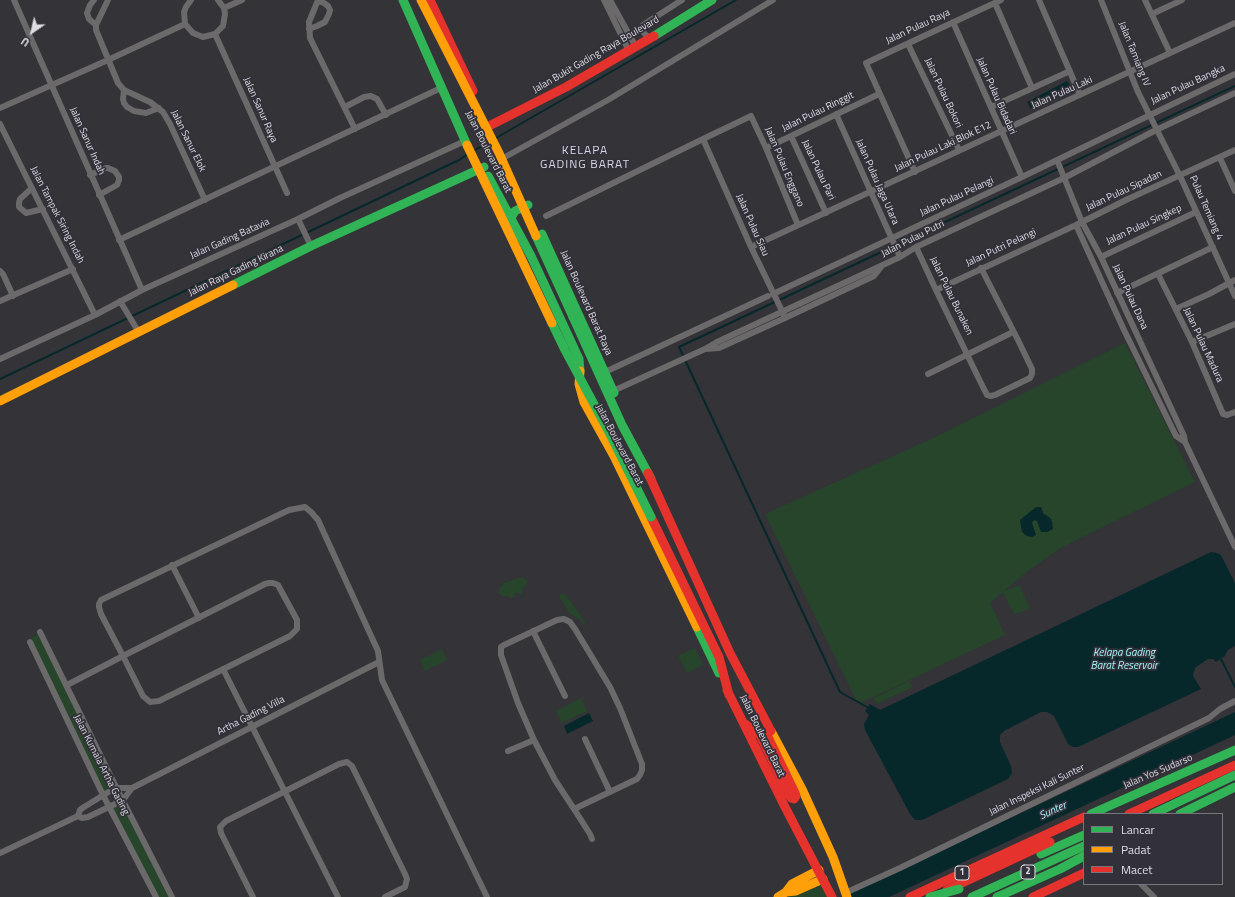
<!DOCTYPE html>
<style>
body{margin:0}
#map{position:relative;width:1235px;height:897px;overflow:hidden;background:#333338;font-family:"Titillium Web",sans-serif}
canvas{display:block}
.legend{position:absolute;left:1083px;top:813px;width:140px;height:72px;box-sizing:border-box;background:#32313a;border:1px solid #77767e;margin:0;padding:5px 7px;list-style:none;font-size:12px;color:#dedde3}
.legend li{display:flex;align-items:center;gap:8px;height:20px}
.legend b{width:20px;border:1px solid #77767e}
.north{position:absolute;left:12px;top:12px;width:40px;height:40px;-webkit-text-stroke:3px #32313a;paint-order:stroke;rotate:214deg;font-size:11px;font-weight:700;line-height:16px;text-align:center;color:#dedde3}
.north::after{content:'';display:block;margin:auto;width:14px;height:18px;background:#dedde3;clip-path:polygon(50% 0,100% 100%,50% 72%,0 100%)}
</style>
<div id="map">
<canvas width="1235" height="897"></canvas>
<ul class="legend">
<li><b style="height:5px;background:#30b455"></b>Lancar</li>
<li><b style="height:5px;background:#ff9f0a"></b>Padat</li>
<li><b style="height:5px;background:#e5322d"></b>Macet</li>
</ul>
<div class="north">U</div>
</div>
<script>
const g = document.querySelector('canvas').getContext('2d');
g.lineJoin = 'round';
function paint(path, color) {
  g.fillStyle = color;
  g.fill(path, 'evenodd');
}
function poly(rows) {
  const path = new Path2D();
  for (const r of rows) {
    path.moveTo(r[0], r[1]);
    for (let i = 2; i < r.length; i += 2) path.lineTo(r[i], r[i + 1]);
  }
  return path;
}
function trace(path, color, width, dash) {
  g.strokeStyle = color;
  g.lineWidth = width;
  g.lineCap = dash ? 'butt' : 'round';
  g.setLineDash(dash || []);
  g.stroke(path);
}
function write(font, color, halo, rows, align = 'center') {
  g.font = font + ' "Titillium Web",sans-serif';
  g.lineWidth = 3.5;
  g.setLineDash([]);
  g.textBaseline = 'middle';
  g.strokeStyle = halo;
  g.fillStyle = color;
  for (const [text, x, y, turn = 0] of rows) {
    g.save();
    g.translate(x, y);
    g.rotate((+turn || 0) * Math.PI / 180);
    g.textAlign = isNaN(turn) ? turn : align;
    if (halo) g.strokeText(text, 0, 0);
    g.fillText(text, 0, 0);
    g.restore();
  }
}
paint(poly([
 [1125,343,1195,482,1062,547,1029,570,1004,591,1019,585,1030,608,1014,615,1003,592,990,603,1005,635,858,704,765,514,931,439],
 [518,578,524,578,527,581,527,583,522,589,524,591,520,595,518,592,514,594,515,597,510,598,509,596,502,596,499,593,499,589,504,583],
 [563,593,566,595,586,623,584,625,579,619,569,613,560,597,560,595],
 [40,632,116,787,103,795,27,641],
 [695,648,703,665,687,673,678,656],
 [442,649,447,660,425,671,420,660],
 [909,681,913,687,877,704,874,698],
 [581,698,587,711,562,723,556,711],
 [124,799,173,897,156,897,110,806],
 [823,879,830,897,779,897]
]), '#27452a');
paint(poly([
 [1067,81,1073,90,1031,109,1027,102],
 [1036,507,1041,507,1043,513,1050,518,1052,522,1053,529,1047,532,1041,532,1037,521,1034,520,1032,523,1036,535,1032,537,1027,536,1022,532,1020,520],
 [1211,552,1217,553,1221,555,1235,583,1235,646,1228,650,1225,656,1216,662,1213,659,1208,659,1196,667,1194,671,1193,676,1201,689,1078,747,1073,747,1068,744,1054,716,1047,712,1041,712,1004,731,1000,735,1000,742,1011,766,1012,773,1008,779,922,820,915,820,910,814,865,730,864,724,869,715,865,711,870,704,880,710],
 [1235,712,1235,735,889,897,843,897],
 [589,713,593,721,567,734,564,726]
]), '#06282b');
trace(poly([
 [496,138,736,0],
 [475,150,489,142],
 [0,379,459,160,468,154],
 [1221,659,1235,687],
 [867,707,840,692,679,347,1235,86]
]), '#06282b', 2);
trace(poly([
 [14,0,142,290],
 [94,0,90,5,87,13,89,19,96,25],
 [108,0,96,25,96,30,118,83,124,90,150,102,163,112,170,124,205,200],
 [191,0,186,7,184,12,185,24,193,33,203,37,215,34,223,26,225,14,224,8,218,0],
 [318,0,309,22,310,38,355,129],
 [604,0,629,51],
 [610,0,636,47],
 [1039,0,1080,95],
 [1101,0,1138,92,1180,176,1235,296],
 [1145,0,1170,53],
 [995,3,1032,88],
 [224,8,242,0],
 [1152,14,1182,0],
 [953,22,1022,177],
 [309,29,317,26,325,22,329,14,330,10,328,6,324,3,318,1],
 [215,34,287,193],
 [650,39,643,32,642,28,643,25,682,0],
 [908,44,959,150],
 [124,90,123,99,124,103,127,107,134,111,146,113,159,108],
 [345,107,364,97,371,96,377,99,386,115],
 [991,107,1070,71],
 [0,108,108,60,185,24],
 [836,114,900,257],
 [0,124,95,315],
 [791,136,826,213],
 [703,139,751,247,784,315],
 [766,148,879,94],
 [505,157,608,100,773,0],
 [1220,158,1235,191],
 [1057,160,1082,222,1101,257,1184,436,1185,442,1235,547],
 [915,172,866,63,1001,0],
 [90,175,106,168,108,168,115,171,119,177,119,180,117,185,99,195],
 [32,188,20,199,19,203,19,207,26,213,43,209],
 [546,216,703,139,751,116,766,148,798,225],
 [298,219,311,246],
 [1076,225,1124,330,1176,436,1185,442],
 [119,240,443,87],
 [751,247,1235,23],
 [916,247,936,290,978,377,987,395,990,396,995,395,1030,378,1032,374,1032,369,1018,340,981,268],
 [1101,257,1196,212],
 [0,271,3,274,13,296],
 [1158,274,1192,342,1223,414,1227,415,1235,412],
 [936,290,1076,225,1128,199,1235,150],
 [1117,293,1213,247],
 [773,294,1022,177,1235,74],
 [0,301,73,269],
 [120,301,138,331],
 [1176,309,1209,294,1235,280],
 [1192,342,1235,324],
 [705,349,717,342,900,257,916,247,1064,178,1156,130,1235,93],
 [0,359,95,315,142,290,298,219,340,198,465,141],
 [605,372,768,296],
 [928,374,1013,332],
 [613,391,705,349,719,348,785,318,874,276,881,267],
 [172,565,199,618],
 [533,631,565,696],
 [40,632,116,787,172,897],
 [30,642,103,795,156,897],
 [223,669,338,897],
 [67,685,123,656,265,584,269,583,273,583,278,585,297,620,297,629,290,636,159,701,150,702,143,696,123,656,101,614,99,607,99,604,101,600,289,510,305,507,311,512,318,520,378,651,382,680,487,897],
 [585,739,610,792],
 [508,751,534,740],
 [574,809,637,779,640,775,642,770,642,764,620,708,610,687,575,629,570,622,564,619,557,620,504,645,501,647,501,655,518,703,534,740,555,780,574,809,590,834,592,839],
 [78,816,82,818,88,817,117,803,123,800,132,788],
 [0,853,78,816,80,810,84,807,115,788,132,788,140,784,379,662],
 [1141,884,1154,897],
 [845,893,900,868,1209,718,1220,709,1235,701],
 [253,897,221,833,220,827,226,821,339,764,347,762,352,766,405,874,407,879,405,887,385,897]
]), '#6b696a', 6);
trace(poly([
 [654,36,712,0],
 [488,176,531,256,579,359,580,371],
 [510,219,515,211,528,205],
 [542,234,614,393],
 [233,285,311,246,484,167],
 [573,317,622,425,651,479],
 [697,627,719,673],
 [1091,814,1235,750],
 [1153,814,1235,775],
 [1180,814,1235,787],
 [1041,854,1084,835],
 [972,897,1084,846],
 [997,897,1060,869,1084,856]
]), '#30b455', 9);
trace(poly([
 [580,371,579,384,584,402,614,456,697,627],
 [0,401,233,285],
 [771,731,802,789,833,857,847,897],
 [786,892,796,891,823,879],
 [778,897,786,892,792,884,819,870]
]), '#ff9f0a', 9);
trace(poly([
 [430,0,473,91],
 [489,126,566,87,654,36],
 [648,473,730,653,771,731],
 [651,517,719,657,729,695],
 [727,690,785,807,832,897],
 [745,724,760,735,789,795,791,798,794,799,796,796,795,793,768,737],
 [1129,814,1235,765],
 [947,890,1050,842],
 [910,897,1084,817],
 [1033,897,1084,873]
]), '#e5322d', 9);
trace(poly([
 [403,0,467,145],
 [536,236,573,317],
 [552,323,565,350,611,436,651,517],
 [930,897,959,889]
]), '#30b455', 9);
trace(poly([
 [421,0,499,153,536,236],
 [467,145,552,323]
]), '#ff9f0a', 9);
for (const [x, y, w] of [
 [1028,872,14],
 [962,873,14]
]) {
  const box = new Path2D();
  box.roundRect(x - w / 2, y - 7, w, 14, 3);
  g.fillStyle = '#32313a';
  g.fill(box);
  trace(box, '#dedde3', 1);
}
write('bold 9px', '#dedde3', null, [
 ["2",1028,872],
 ["1",962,873]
]);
write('10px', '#dedde3', '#32313a', [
 ["Jalan Pulau Raya",918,27,-25],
 ["Jalan Tamiang IV",1134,54,68],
 ["Jalan Bukit Gading Raya Boulevard",596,55,-30],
 ["Jalan Pulau Bangka",1188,85,-25],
 ["Jalan Pulau Bokori",943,93,65],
 ["Jalan Pulau Laki",1062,93,-24],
 ["Jalan Pulau Bidadari",996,96,66],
 ["Jalan Sanur Raya",260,110,66],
 ["Jalan Pulau Ringgit",818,112,-26],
 ["Jalan Sanur Indah",87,141,66],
 ["Jalan Sanur Elok",188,141,64],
 ["Jalan Pulau Laki Blok E12",943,147,-25],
 ["Jalan Boulevard Barat",488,152,63],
 ["Jalan Pulau Enggano",784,167,67],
 ["Jalan Pulau Pari",818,170,65],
 ["Jalan Pulau Jaga Utara",877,182,66],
 ["Jalan Pulau Sipadan",1124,191,-25],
 ["Jalan Pulau Pelangi",957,197,-25],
 ["Pulau Temiang 4",1206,208,66],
 ["Jalan Tampak Siring Indah",57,215,63],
 ["Jalan Pulau Siau",752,225,66],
 ["Jalan Pulau Singkep",1144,225,-25],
 ["Jalan Gading Batavia",230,239,-24],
 ["Jalan Pulau Putri",913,239,-27],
 ["Jalan Putri Pelangi",1001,248,-25],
 ["Jalan Raya Gading Kirana",236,271,-26],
 ["Jalan Pulau Bunaken",951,296,64],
 ["Jalan Pulau Dana",1130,297,65],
 ["Jalan Boulevard Barat Raya",586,303,66],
 ["Jalan Pulau Madura",1203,345,65],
 ["Jalan Boulevard Barat",619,445,62],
 ["Artha Gading Villa",251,716,-27],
 ["Jalan Boulevard Barat",762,736,64],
 ["Jalan Kumala Artha Gading",101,765,63],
 ["Jalan Yos Sudarso",1158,772,-23],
 ["Jalan Inspeksi Kali Sunter",1037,790,-26]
]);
write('italic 11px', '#a1f3f9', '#32313a', [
 ["Kelapa Gading",1124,653],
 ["Barat Reservoir",1124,666],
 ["Sunter",1053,811,-25]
]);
g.letterSpacing = '1px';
write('12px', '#d9d6e3', '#32313a', [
 ["KELAPA",585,151],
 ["GADING BARAT",585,165]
]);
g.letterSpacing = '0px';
</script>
